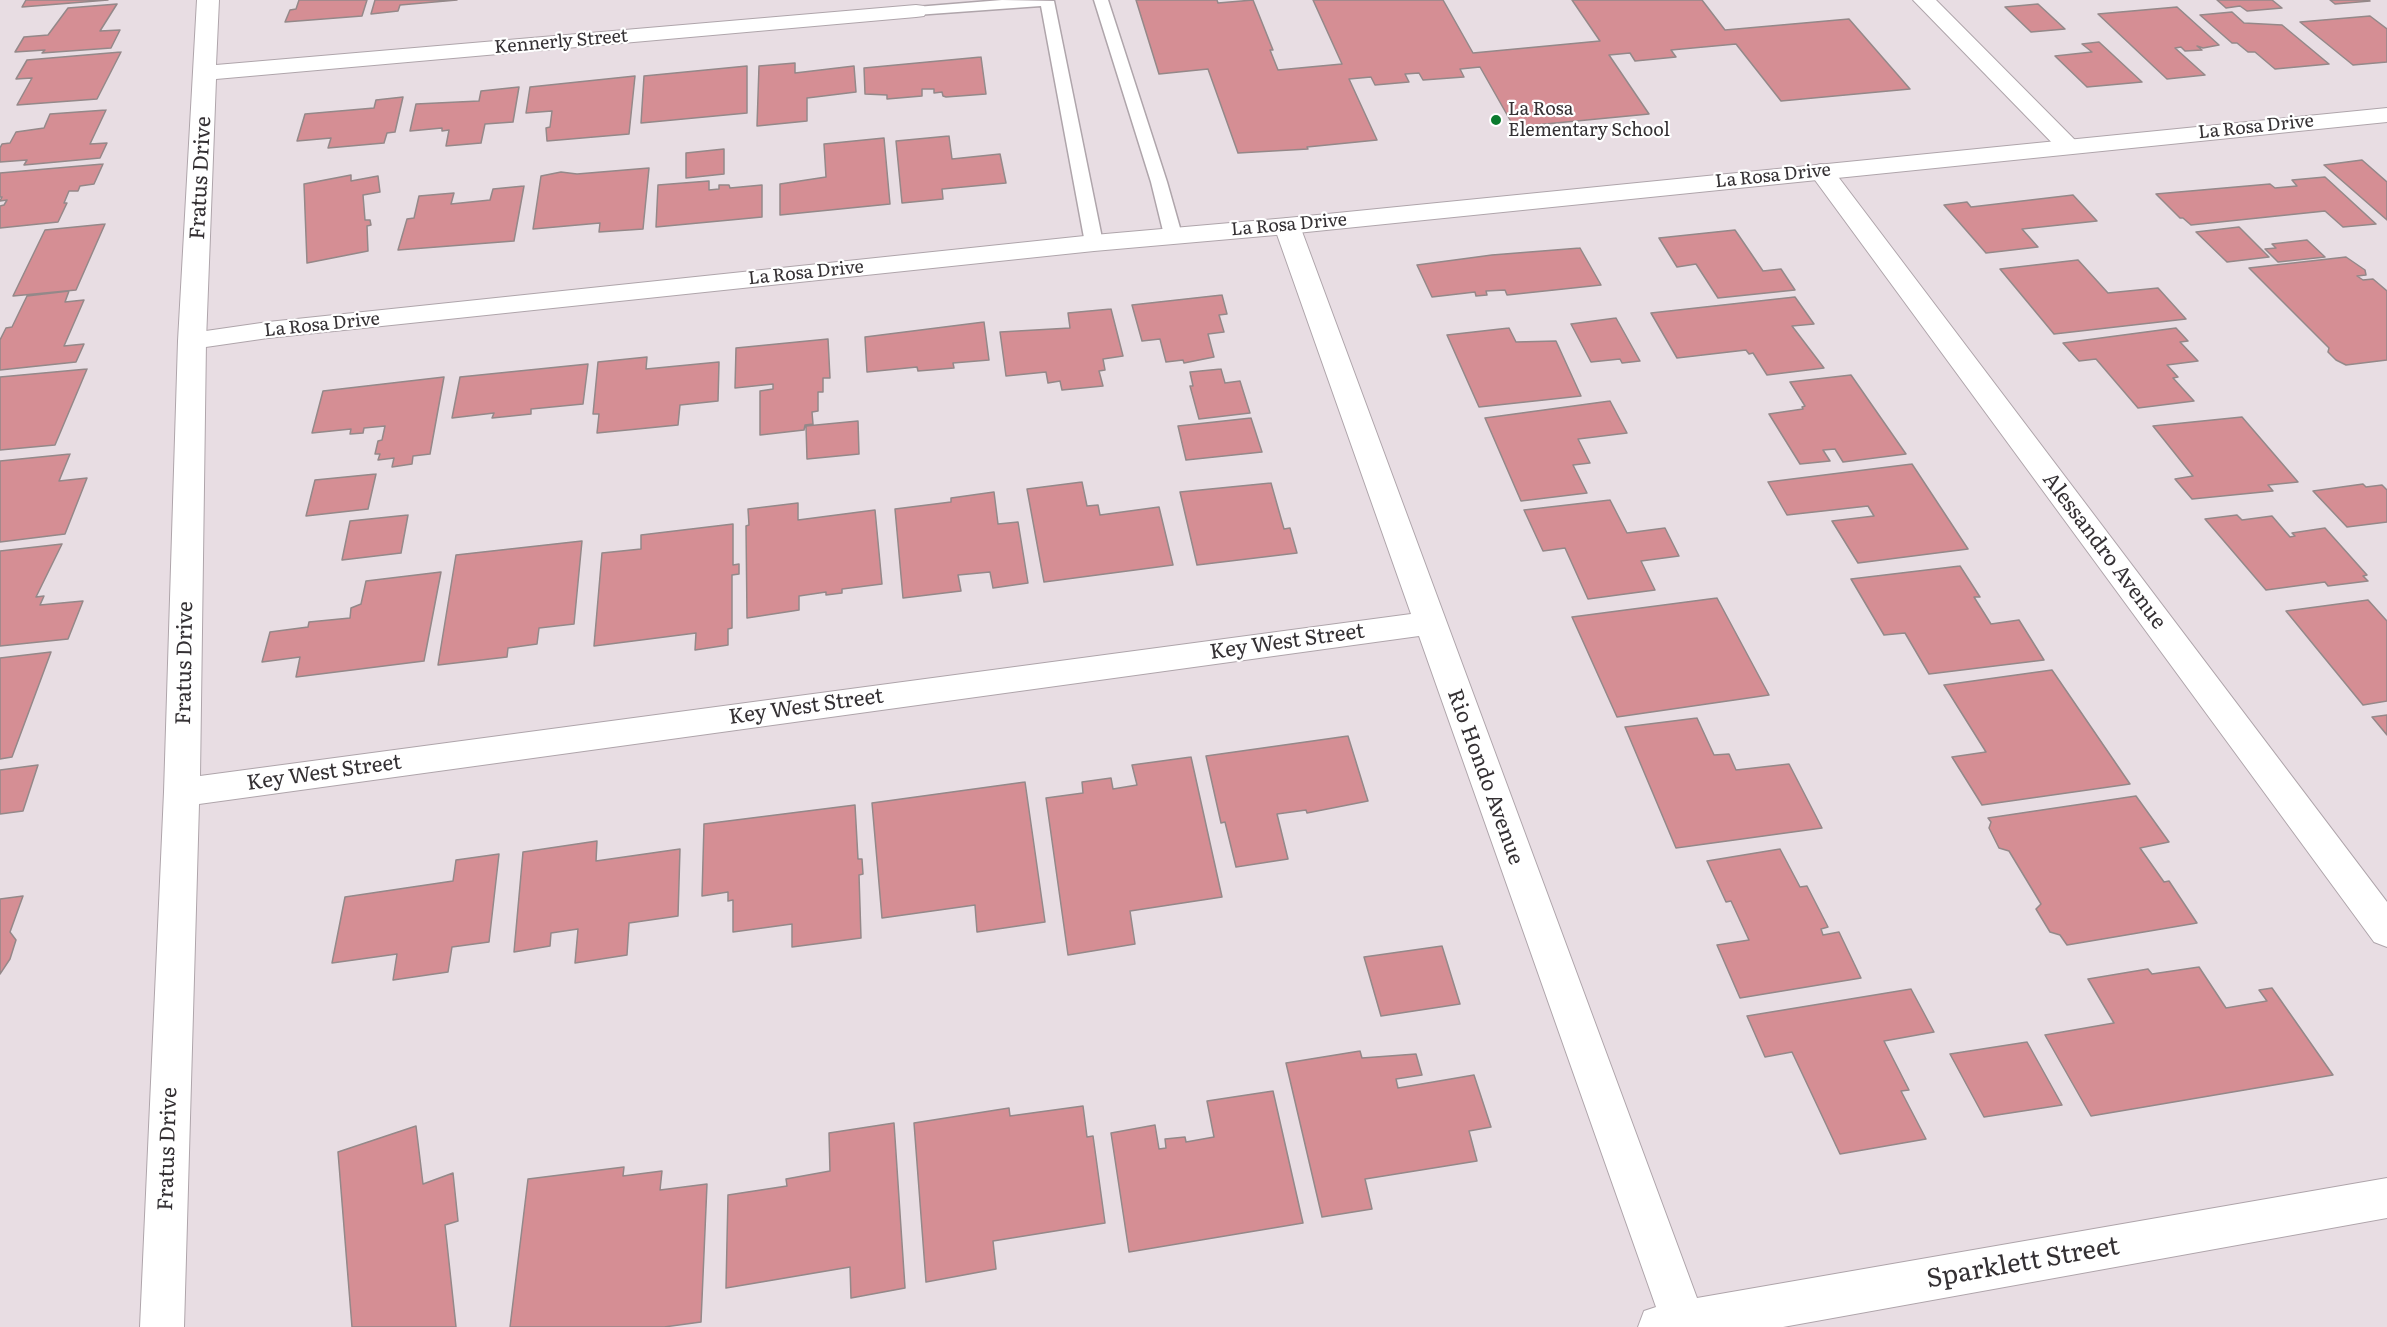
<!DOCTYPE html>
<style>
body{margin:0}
canvas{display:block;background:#e8dde3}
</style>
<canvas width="2387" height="1327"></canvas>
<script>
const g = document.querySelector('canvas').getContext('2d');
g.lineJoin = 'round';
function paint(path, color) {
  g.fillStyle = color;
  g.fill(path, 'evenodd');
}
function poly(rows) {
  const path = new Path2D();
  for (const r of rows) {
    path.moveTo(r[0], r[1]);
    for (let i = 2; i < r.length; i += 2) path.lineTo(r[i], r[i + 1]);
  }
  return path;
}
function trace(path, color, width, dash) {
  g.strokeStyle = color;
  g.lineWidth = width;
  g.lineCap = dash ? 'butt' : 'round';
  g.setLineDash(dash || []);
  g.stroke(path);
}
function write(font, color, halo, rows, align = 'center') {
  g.font = font + ' Literata,serif';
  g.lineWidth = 4.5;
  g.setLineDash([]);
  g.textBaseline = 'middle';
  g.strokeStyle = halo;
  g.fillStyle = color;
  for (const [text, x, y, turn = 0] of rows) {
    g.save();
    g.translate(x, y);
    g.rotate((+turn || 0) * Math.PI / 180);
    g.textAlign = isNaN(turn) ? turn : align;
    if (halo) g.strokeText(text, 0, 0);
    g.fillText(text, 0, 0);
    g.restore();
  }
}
const building = poly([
 [26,0,108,0,22,7,26,0],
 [299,0,367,0,362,16,285,22,290,10,296,9,299,0],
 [375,0,457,0,400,5,398,11,371,14,375,0],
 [1136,0,1217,0,1218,3,1253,0,1273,50,1270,50,1278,70,1342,64,1313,0,1443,0,1473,53,1600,41,1572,0,1702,0,1725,30,1849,19,1910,89,1781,101,1736,44,1671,50,1676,57,1635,61,1630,53,1609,55,1649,114,1514,127,1480,67,1460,69,1464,77,1423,80,1419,73,1405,74,1409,82,1375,85,1371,77,1349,79,1377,140,1307,147,1308,149,1238,153,1208,69,1159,74,1136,0],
 [2217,0,2272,0,2282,8,2247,11,2240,6,2226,8,2217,0],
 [2330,0,2369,0,2370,1,2335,4,2330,0],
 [117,4,100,31,120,30,111,48,42,53,45,50,15,52,24,37,48,35,68,8,117,4],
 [2038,4,2065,29,2031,32,2005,7,2038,4],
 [2177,7,2219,45,2203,48,2197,46,2202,50,2185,51,2181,47,2175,48,2205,75,2167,79,2098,14,2177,7],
 [2232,12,2244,23,2282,25,2329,64,2275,69,2255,52,2248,52,2237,43,2232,43,2200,15,2232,12],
 [2370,16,2387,29,2387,62,2353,65,2300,22,2370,16],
 [2099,42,2142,82,2087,87,2055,56,2092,52,2082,44,2099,42],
 [121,52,97,99,17,105,32,78,16,79,27,60,121,52],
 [981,57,986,94,946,97,943,96,942,92,934,93,934,89,922,89,922,96,887,99,887,95,865,94,864,68,981,57],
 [795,63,795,73,854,66,856,92,807,98,807,121,757,126,759,66,795,63],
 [747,66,747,113,641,123,644,76,747,66],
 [635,76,629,134,547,141,546,128,550,127,552,111,526,113,530,87,635,76],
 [519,87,513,122,485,124,481,143,446,146,449,130,442,131,442,128,410,131,416,104,479,101,481,91,519,87],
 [403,97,395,132,387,133,384,143,328,148,331,138,297,141,305,114,374,108,376,100,403,97],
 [106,110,90,144,107,143,100,158,24,165,27,160,0,162,0,148,2,144,10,143,16,132,44,128,50,114,106,110],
 [949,136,952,159,1000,154,1006,183,942,189,943,199,902,203,896,141,949,136],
 [884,138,890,204,780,215,780,184,826,177,824,144,884,138],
 [724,149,724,174,686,178,686,153,724,149],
 [2362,160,2387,182,2387,220,2324,165,2362,160],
 [103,164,94,184,80,186,78,191,69,191,64,203,67,203,58,222,0,228,0,206,4,205,7,200,0,201,2,197,0,197,0,173,103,164],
 [649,168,643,229,599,232,600,223,533,229,541,176,561,172,577,174,649,168],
 [351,175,351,181,378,176,380,192,363,195,365,220,370,220,371,225,367,226,368,251,307,263,304,184,351,175],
 [2325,177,2376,224,2343,227,2325,211,2191,225,2183,218,2180,218,2156,194,2270,184,2275,188,2297,186,2292,180,2325,177],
 [709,181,709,190,719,189,719,185,729,185,730,188,762,185,762,217,656,227,658,185,709,181],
 [524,186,514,241,398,250,407,219,414,218,419,196,454,193,451,204,490,200,493,189,524,186],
 [2073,195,2097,221,2022,229,2038,247,1986,253,1944,205,1967,202,1971,207,2073,195],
 [105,224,76,290,13,296,45,230,105,224],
 [2239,227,2269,257,2227,262,2196,232,2239,227],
 [1735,230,1763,271,1781,269,1795,290,1718,298,1696,264,1677,267,1659,238,1735,230],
 [2307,240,2325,257,2278,262,2265,249,2276,248,2272,244,2307,240],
 [1580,248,1601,285,1507,295,1505,290,1486,291,1487,295,1476,296,1475,292,1432,297,1417,265,1492,255,1580,248],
 [2346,257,2365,270,2366,275,2357,276,2363,280,2373,279,2387,291,2387,360,2346,365,2336,360,2328,352,2329,348,2249,268,2346,257],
 [2078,260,2108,293,2158,288,2186,319,2054,334,2000,269,2078,260],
 [69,291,65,302,84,300,64,346,84,344,76,362,0,370,0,340,6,328,12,327,27,296,69,291],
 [1222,295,1227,314,1219,315,1224,332,1208,334,1214,357,1184,363,1183,360,1166,362,1160,339,1142,341,1132,305,1222,295],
 [1795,297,1814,324,1792,326,1824,368,1767,375,1753,353,1749,354,1746,350,1677,358,1651,313,1795,297],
 [1111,309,1123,356,1103,359,1105,370,1099,371,1103,386,1062,390,1060,381,1048,383,1046,372,1006,376,1000,332,1070,328,1068,313,1111,309],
 [1616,318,1640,361,1622,363,1620,359,1591,362,1571,324,1616,318],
 [984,322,989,360,953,363,954,368,918,371,917,367,867,372,865,337,984,322],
 [1509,328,1516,342,1556,341,1581,396,1479,407,1447,335,1509,328],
 [2176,328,2188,341,2180,342,2198,361,2167,365,2178,377,2173,378,2194,401,2138,408,2096,359,2079,361,2063,343,2176,328],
 [828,339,830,378,823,378,823,392,818,392,818,411,812,412,813,424,805,425,804,430,760,435,760,391,773,389,773,384,735,388,736,348,828,339],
 [647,357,646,369,719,362,718,401,680,405,678,425,597,433,599,414,593,414,598,362,647,357],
 [588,364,583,404,531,409,531,414,492,418,494,413,452,418,460,377,588,364],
 [87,369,55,445,0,450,0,377,87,369],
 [1221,369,1225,383,1240,381,1250,413,1199,419,1190,386,1193,386,1190,372,1221,369],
 [1851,375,1906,454,1843,462,1835,449,1823,450,1830,461,1800,464,1769,414,1803,409,1802,407,1805,406,1790,382,1851,375],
 [444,377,430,454,413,456,412,464,392,467,394,458,378,460,380,454,375,454,378,441,382,440,385,426,364,428,363,433,350,434,351,429,312,433,323,391,444,377],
 [1610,401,1627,433,1578,439,1590,463,1573,465,1587,493,1521,501,1485,418,1610,401],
 [2242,417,2298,482,2268,485,2273,491,2192,499,2175,479,2193,476,2153,426,2242,417],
 [1251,418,1262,452,1186,460,1178,426,1251,418],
 [858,421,859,454,807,459,806,426,858,421],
 [70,454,59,481,87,478,65,534,0,542,0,461,70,454],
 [1912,464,1968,549,1858,563,1832,521,1874,516,1868,506,1787,515,1768,482,1912,464],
 [376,474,368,509,306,516,315,480,376,474],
 [1082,482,1087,506,1098,505,1100,515,1159,507,1173,565,1044,582,1027,489,1082,482],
 [1271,483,1284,529,1290,528,1297,553,1197,565,1180,492,1271,483],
 [2363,484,2366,487,2382,485,2387,490,2387,522,2347,527,2313,491,2363,484],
 [994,492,998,524,1018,522,1028,583,993,588,990,572,958,575,961,591,903,598,895,509,951,502,951,498,994,492],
 [1610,500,1627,533,1665,528,1679,556,1641,561,1655,590,1588,599,1565,548,1543,551,1524,510,1610,500],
 [798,503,798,520,875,510,882,584,842,589,842,593,826,595,826,592,799,596,799,610,747,618,746,526,749,525,748,509,798,503],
 [408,515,401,553,342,560,350,521,408,515],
 [2237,515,2242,520,2272,516,2290,537,2295,536,2292,533,2325,528,2367,575,2363,576,2368,581,2328,586,2325,582,2266,590,2205,519,2237,515],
 [733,524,733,565,739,564,739,574,732,575,732,628,728,629,728,645,695,650,696,633,594,646,602,553,641,549,641,535,733,524],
 [582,541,574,624,539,628,537,644,508,648,507,657,438,665,456,555,582,541],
 [62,544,36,597,44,596,40,605,83,601,68,639,0,646,0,551,62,544],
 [1960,566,1980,597,1974,597,1991,624,2019,620,2044,660,1929,674,1905,633,1884,635,1851,579,1960,566],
 [441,572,424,661,296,677,300,657,262,662,270,632,308,627,309,622,350,618,351,608,361,604,366,581,441,572],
 [1717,598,1769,695,1617,717,1572,617,1717,598],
 [2368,600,2387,621,2387,701,2363,705,2286,611,2368,600],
 [51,652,12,757,0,759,0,658,51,652],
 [2052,670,2130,784,1982,805,1952,757,1986,752,1944,685,2052,670],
 [2387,715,2387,735,2372,717,2387,715],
 [1697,718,1714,755,1729,754,1736,770,1789,764,1822,828,1676,848,1625,727,1697,718],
 [1348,736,1368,801,1307,813,1306,810,1277,814,1288,859,1236,867,1225,822,1221,823,1206,756,1348,736],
 [1191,757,1222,897,1130,911,1135,944,1068,955,1046,798,1083,793,1082,782,1111,778,1113,789,1137,785,1132,765,1191,757],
 [38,765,23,811,0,814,0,770,38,765],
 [1025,782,1045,922,977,932,975,905,882,918,872,803,1025,782],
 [2136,796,2169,842,2140,848,2164,882,2169,881,2197,923,2067,945,2060,935,2050,932,2036,909,2041,904,2009,851,1999,848,1989,828,1991,822,1988,818,2136,796],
 [855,805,858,859,862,859,863,874,859,875,861,938,792,947,792,924,733,932,733,900,728,901,728,892,702,896,704,824,855,805],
 [597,841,596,861,680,849,678,916,629,923,627,955,575,963,578,929,551,933,550,946,514,952,523,852,597,841],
 [1780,849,1800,887,1807,886,1828,927,1821,929,1823,935,1839,932,1861,978,1740,998,1717,945,1749,940,1731,901,1726,902,1707,861,1780,849],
 [499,854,489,942,452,947,448,972,393,980,397,954,332,963,345,897,453,881,456,860,499,854],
 [23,896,10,932,16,940,10,959,0,974,0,899,23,896],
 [1442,946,1460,1004,1381,1016,1364,957,1442,946],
 [2199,967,2226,1008,2267,1001,2259,990,2272,988,2333,1075,2091,1116,2045,1035,2114,1023,2088,979,2148,969,2152,974,2199,967],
 [1911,989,1934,1032,1884,1041,1909,1090,1901,1091,1926,1139,1840,1154,1792,1052,1765,1057,1747,1016,1911,989],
 [2027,1042,2062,1105,1984,1117,1950,1054,2027,1042],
 [1360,1051,1362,1058,1416,1054,1422,1075,1396,1079,1398,1088,1474,1075,1491,1127,1469,1131,1477,1161,1365,1179,1372,1209,1322,1217,1286,1063,1360,1051],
 [1273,1091,1303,1223,1129,1252,1111,1133,1155,1125,1159,1149,1166,1148,1165,1139,1185,1137,1186,1142,1214,1137,1207,1101,1273,1091],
 [1083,1106,1087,1137,1093,1136,1105,1223,993,1241,996,1269,926,1282,914,1123,1009,1108,1010,1116,1083,1106],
 [894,1123,905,1288,851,1298,850,1267,726,1288,728,1195,787,1186,786,1179,830,1171,829,1133,894,1123],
 [416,1126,423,1184,453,1173,458,1221,445,1225,456,1327,352,1327,338,1152,416,1126],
 [624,1167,623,1176,662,1171,660,1190,707,1184,701,1322,664,1327,510,1327,528,1179,624,1167]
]);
paint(building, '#d58e94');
trace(building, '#948889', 1.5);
const service = poly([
 [1002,0,1054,1,1103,243,1100,247,1094,248,1088,247,1085,243,1041,6,916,15,909,11,916,7,1002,0],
 [1094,0,1108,0,1167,182,1182,235,1179,239,1173,240,1167,239,1164,235,1151,182,1094,0]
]);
const minor = poly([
 [197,0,219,0,216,65,916,5,924,6,927,11,924,16,916,17,216,79,206,341,200,776,1411,614,1274,226,1278,221,1287,218,1296,221,1300,226,1697,1298,2387,1178,2387,1218,1783,1327,1638,1327,1644,1311,1656,1307,1419,636,199,804,184,1327,140,1327,164,792,178,341,197,0],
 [1913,0,1936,0,2076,141,2080,146,2076,151,2068,153,2060,151,1913,0],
 [1821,164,1830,166,2387,902,2387,947,2374,942,1812,176,1809,171,1812,166,1821,164]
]);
const tertiary = poly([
 [2387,108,2387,122,1287,234,1094,251,268,338,192,349,182,347,178,341,182,335,192,333,268,322,1094,235,1287,218,2387,108]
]);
trace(service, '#afa5ab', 3);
trace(minor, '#afa5ab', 2);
trace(tertiary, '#afa5ab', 2);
paint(service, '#fff');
paint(minor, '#fff');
paint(tertiary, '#fff');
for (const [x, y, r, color] of [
 [1496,120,6,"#0a7a2e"]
]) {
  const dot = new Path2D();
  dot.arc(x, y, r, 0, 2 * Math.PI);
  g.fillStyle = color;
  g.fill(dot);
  trace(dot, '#fff', 2);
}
write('18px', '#343033', '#fff', [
 ["Kennerly Street",561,42,-5],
 ["La Rosa Drive",2256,127,-6],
 ["La Rosa Drive",1773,176,-6],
 ["La Rosa Drive",1289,225,-5],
 ["La Rosa Drive",806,273,-6],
 ["La Rosa Drive",322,325,-6]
]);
write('18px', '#343033', '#fff', [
 ["La Rosa",1508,110],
 ["Elementary School",1508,131]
], 'left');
write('21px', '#343033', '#fff', [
 ["Fratus Drive",201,178,-87],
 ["Alessandro Avenue",2104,551,53],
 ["Key West Street",1287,642,-8],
 ["Fratus Drive",185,663,-89],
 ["Key West Street",806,707,-8],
 ["Key West Street",324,773,-8],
 ["Rio Hondo Avenue",1485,777,70],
 ["Fratus Drive",168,1149,-88]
]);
write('26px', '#343033', '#fff', [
 ["Sparklett Street",2023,1263,-10]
]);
</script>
